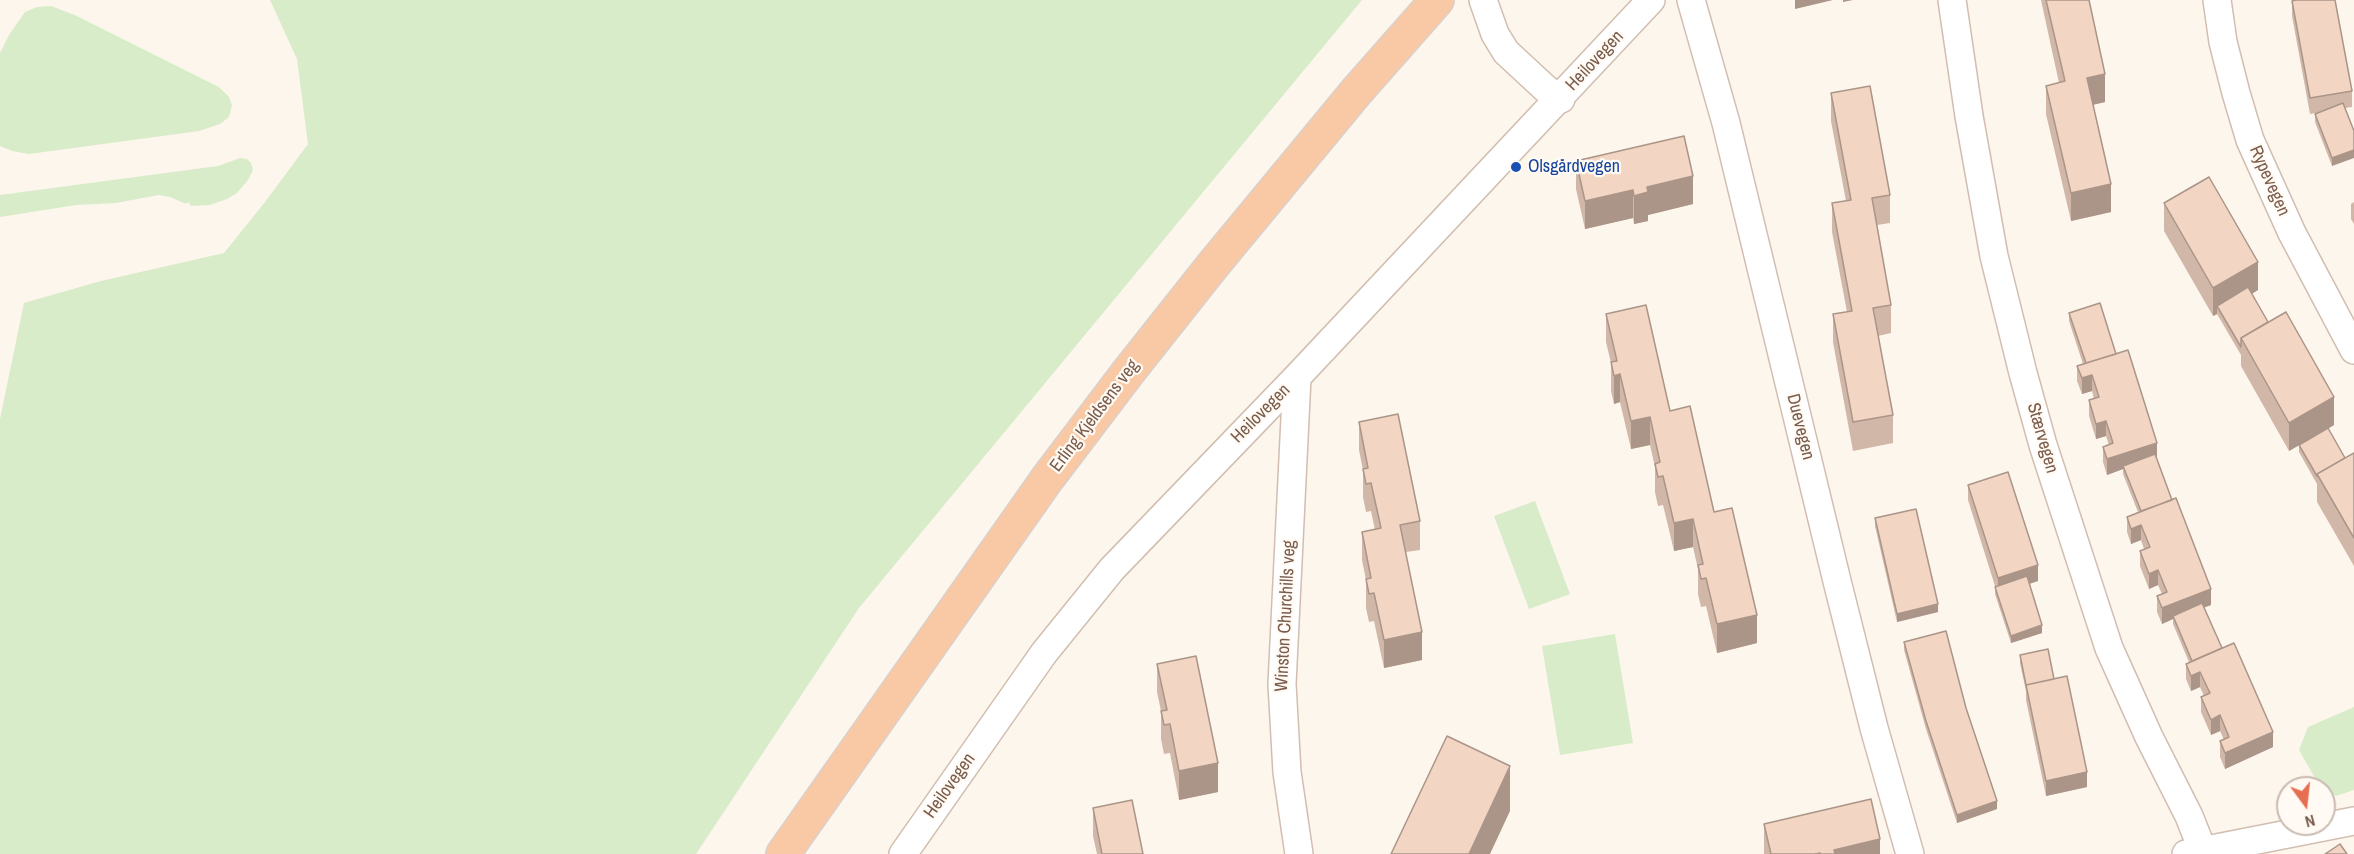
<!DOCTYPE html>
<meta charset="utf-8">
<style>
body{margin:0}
#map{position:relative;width:2354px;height:854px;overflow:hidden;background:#fdf6ec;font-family:"Archivo Narrow",sans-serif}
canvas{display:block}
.north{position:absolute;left:2276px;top:776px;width:60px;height:60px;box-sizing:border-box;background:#fffaf3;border:2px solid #cabbb1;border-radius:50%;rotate:165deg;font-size:16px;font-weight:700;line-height:24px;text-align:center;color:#7a5c4d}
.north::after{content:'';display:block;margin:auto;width:21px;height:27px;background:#e76f51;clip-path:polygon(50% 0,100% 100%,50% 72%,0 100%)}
</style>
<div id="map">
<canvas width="2354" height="854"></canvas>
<div class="north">N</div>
</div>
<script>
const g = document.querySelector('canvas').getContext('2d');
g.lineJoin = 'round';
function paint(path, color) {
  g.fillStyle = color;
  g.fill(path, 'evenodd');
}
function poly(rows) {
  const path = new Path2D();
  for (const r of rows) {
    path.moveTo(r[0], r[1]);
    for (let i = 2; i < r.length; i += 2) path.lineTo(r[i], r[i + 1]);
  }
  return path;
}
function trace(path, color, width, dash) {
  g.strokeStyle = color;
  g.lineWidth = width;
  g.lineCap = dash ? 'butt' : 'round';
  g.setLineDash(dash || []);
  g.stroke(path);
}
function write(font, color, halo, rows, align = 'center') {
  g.font = font + ' "Archivo Narrow",sans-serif';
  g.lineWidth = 4.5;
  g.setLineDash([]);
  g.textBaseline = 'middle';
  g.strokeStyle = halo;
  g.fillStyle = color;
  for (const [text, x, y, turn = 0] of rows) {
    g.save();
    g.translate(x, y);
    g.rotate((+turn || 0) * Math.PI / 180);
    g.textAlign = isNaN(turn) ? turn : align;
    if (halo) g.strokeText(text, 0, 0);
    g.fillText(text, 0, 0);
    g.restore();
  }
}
paint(poly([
 [270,0,1362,0,859,608,696,854,0,854,0,419,24,303,101,281,224,253,265,202,308,144,297,59],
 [51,6,77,16,219,87,229,97,232,105,229,117,220,124,199,131,29,154,12,151,0,146,0,53,9,35,25,12,37,7],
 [240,158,247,159,251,163,253,170,248,180,237,193,227,199,210,205,191,206,188,202,186,204,170,197,159,195,116,203,76,205,0,217,0,195,218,166],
 [1535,501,1570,594,1529,609,1494,516],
 [1615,634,1633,743,1560,755,1542,646],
 [2354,707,2354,790,2336,796,2320,787,2299,750,2308,727]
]), '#d8ecc9');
const minor = poly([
 [1483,0,1495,34,1506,52,1546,89,1561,99],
 [1691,0,1726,123,1837,581,1874,728,1910,854],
 [1952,0,1969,116,1994,256,2023,373,2043,445,2109,648,2149,737,2189,816,2204,854],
 [2217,0,2223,42,2236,93,2250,140,2292,233,2354,350],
 [1297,377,1282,684,1287,772,1299,854],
 [903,854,1044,653,1112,569,1297,377,1651,0],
 [2186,854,2354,821]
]);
const trunk = poly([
 [783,854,1047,479,1129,371,1213,265,1356,92,1437,0]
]);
trace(minor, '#d1beb0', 30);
trace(trunk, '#dad1cd', 36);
trace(minor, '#fff', 27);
trace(trunk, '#f9c8a4', 33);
paint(poly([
 [2041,0,2089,0,2105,102,2093,105,2111,212,2071,221,2046,114,2046,86,2059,83],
 [2292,1,2352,91,2352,107,2345,108,2332,166,2315,122,2315,114,2321,112,2310,114,2292,16],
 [1831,93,1890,195,1890,223,1877,225,1891,305,1891,333,1878,336,1893,415,1893,443,1853,451,1833,342,1833,314,1847,312,1832,232,1832,203,1846,201,1831,121],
 [1576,161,1693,204,1648,215,1648,221,1634,224,1633,218,1585,229,1576,189],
 [2354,202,2354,224,2351,219,2351,204],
 [2164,203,2258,290,2252,294,2268,322,2334,425,2328,429,2345,458,2354,453,2354,566,2317,502,2317,484,2299,452,2299,445,2289,451,2241,366,2241,355,2217,314,2213,316,2164,231],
 [2069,313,2116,354,2157,458,2156,459,2211,605,2204,607,2222,648,2273,747,2225,769,2220,757,2220,741,2224,740,2220,731,2211,735,2201,712,2201,697,2204,696,2200,687,2191,691,2186,679,2186,664,2189,662,2173,624,2173,619,2162,624,2157,612,2157,596,2162,594,2158,585,2149,589,2140,566,2140,551,2144,549,2141,540,2131,544,2127,532,2127,517,2138,512,2123,474,2123,469,2107,475,2103,462,2103,447,2109,445,2106,436,2096,439,2089,416,2089,400,2094,399,2092,391,2082,394,2077,381,2077,366,2083,364,2069,321],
 [1606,314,1670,411,1714,512,1757,643,1717,653,1706,606,1701,607,1698,594,1698,569,1693,547,1674,551,1663,505,1658,506,1655,492,1655,467,1650,445,1631,449,1620,402,1614,404,1611,391,1611,363,1606,342],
 [1359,422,1420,521,1420,550,1406,552,1422,660,1384,668,1374,621,1369,622,1366,608,1366,580,1362,560,1362,532,1375,530,1371,511,1366,512,1363,497,1363,470,1359,450],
 [1968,485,2038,581,2029,584,2042,633,2011,643,1995,594,1995,586,1968,500],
 [1875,518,1938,612,1897,622,1875,526],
 [1904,642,1966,708,1997,809,1957,823,1926,729,1904,650],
 [2020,655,2054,679,2087,787,2046,796,2026,700,2026,691,2020,663],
 [1157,664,1218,792,1179,800,1170,753,1164,754,1161,739,1161,711,1157,692],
 [1093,808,1143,854,1097,854,1093,836],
 [1764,824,1880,854,1764,854]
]), '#d1b7a8');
paint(poly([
 [1795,0,1833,0,1795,9],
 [1843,0,1853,0,1843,2],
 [2105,74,2105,102,2087,106,2087,78],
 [2354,150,2354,158,2332,166,2332,158],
 [1693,176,1693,204,1648,215,1648,221,1634,224,1634,196,1647,187],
 [2111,184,2111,212,2071,221,2071,193],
 [1633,190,1633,218,1585,229,1585,201],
 [2258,262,2258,290,2220,312,2217,306,2217,314,2213,316,2213,288],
 [2118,368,2092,377,2092,391,2082,394,2082,378],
 [1620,374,1620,402,1614,404,1614,376],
 [2334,397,2334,425,2289,451,2289,423],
 [1650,417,1650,445,1631,449,1631,421],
 [2106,421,2106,436,2096,439,2096,424],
 [2157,443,2157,458,2124,469,2123,466,2123,469,2107,475,2107,459],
 [1693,519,1693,547,1674,551,1674,523],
 [2141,525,2141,540,2131,544,2131,529],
 [2038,565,2038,581,1998,594,1998,578],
 [2158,570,2158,585,2149,589,2149,574],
 [2211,589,2211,605,2174,619,2173,616,2173,619,2162,624,2162,608],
 [1938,604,1938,612,1897,622,1897,614],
 [1757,615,1757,643,1717,653,1717,624],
 [2042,625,2042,633,2011,643,2011,636],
 [1422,632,1422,660,1384,668,1384,640],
 [2224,662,2200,673,2200,687,2191,691,2191,676],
 [2220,715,2220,731,2211,735,2211,720],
 [2273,732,2273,747,2225,769,2225,753],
 [1218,763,1218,792,1179,800,1179,771],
 [1510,766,1510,811,1490,854,1469,854],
 [2087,772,2087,787,2046,796,2046,781],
 [1997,801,1997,809,1957,823,1957,815],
 [1880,839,1880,854,1834,854,1834,850]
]), '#aa9588');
const building = poly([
 [2046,0,2089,0,2105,74,2087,78,2111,184,2071,193,2046,86,2065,81,2046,0],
 [2296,0,2335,0,2352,91,2310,98,2292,1,2296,0],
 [1870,86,1890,195,1872,198,1891,305,1873,308,1893,415,1853,422,1833,314,1852,311,1832,203,1851,200,1831,93,1870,86],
 [2343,103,2354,131,2354,150,2332,158,2315,114,2343,103],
 [1684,136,1693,176,1647,187,1648,192,1634,196,1633,190,1585,201,1576,161,1684,136],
 [2209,177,2258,262,2213,288,2164,203,2209,177],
 [2248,287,2268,322,2241,338,2241,347,2217,306,2248,287],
 [2100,303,2116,354,2086,363,2069,313,2100,303],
 [1646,305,1670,411,1690,406,1714,512,1732,508,1757,615,1717,624,1706,578,1701,579,1698,565,1703,564,1693,519,1674,523,1663,476,1658,477,1655,464,1660,462,1650,417,1631,421,1620,374,1614,376,1611,362,1617,361,1606,314,1646,305],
 [2286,312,2334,397,2289,423,2241,338,2286,312],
 [2128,350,2157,443,2107,459,2103,447,2113,443,2106,421,2096,424,2089,400,2099,397,2092,375,2082,378,2077,366,2128,350],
 [1398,414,1420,521,1400,525,1422,632,1384,640,1374,593,1369,594,1366,579,1371,578,1362,532,1381,528,1371,483,1366,484,1363,469,1368,468,1359,422,1398,414],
 [2328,428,2345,458,2317,474,2317,476,2299,445,2328,428],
 [2354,453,2354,538,2317,474,2354,453],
 [2155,454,2172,500,2141,511,2123,466,2155,454],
 [2008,472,2038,565,1998,578,1968,485,2008,472],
 [2176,498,2211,589,2162,608,2157,596,2167,592,2158,570,2149,574,2140,551,2150,547,2141,525,2131,529,2127,517,2176,498],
 [1916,509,1938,604,1897,614,1875,518,1916,509],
 [2027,576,2042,625,2011,636,1995,587,2027,576],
 [2202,603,2222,648,2192,661,2173,616,2202,603],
 [1946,631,1966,708,1997,801,1957,815,1926,721,1904,642,1946,631],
 [2234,643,2273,732,2225,753,2220,741,2229,737,2220,715,2211,720,2201,697,2210,693,2200,672,2191,676,2186,664,2234,643],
 [2048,649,2054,679,2026,685,2020,655,2048,649],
 [1196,656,1218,763,1179,771,1170,724,1164,725,1161,711,1167,710,1157,664,1196,656],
 [2067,676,2087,772,2046,781,2026,685,2067,676],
 [1447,736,1510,766,1469,854,1391,854,1447,736],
 [1871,799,1880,839,1834,850,1835,854,1820,854,1820,853,1815,854,1771,854,1764,824,1871,799],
 [1132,800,1143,854,1102,854,1093,808,1132,800],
 [2340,844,2347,854,2325,854,2340,844]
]);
paint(building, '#f3d5c3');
trace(building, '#aa9588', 1.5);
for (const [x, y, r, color] of [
 [1516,167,6,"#1a4fb4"]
]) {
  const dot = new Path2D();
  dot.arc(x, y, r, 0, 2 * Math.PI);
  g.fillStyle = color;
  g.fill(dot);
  trace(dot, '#fffaf3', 2);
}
write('18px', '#7a5c4d', '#fffaf3', [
 ["Heilovegen",1595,61,-47],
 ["Rypevegen",2269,181,66],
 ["Heilovegen",1261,414,-45],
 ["Erling Kjeldsens veg",1095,416,-53],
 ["Duevegen",1800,427,76],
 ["Stærvegen",2042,438,74],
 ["Winston Churchills veg",1286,616,-87],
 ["Heilovegen",950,786,-55]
]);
write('18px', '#164399', '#fffaf3', [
 ["Olsgårdvegen",1528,167]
], 'left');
</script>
